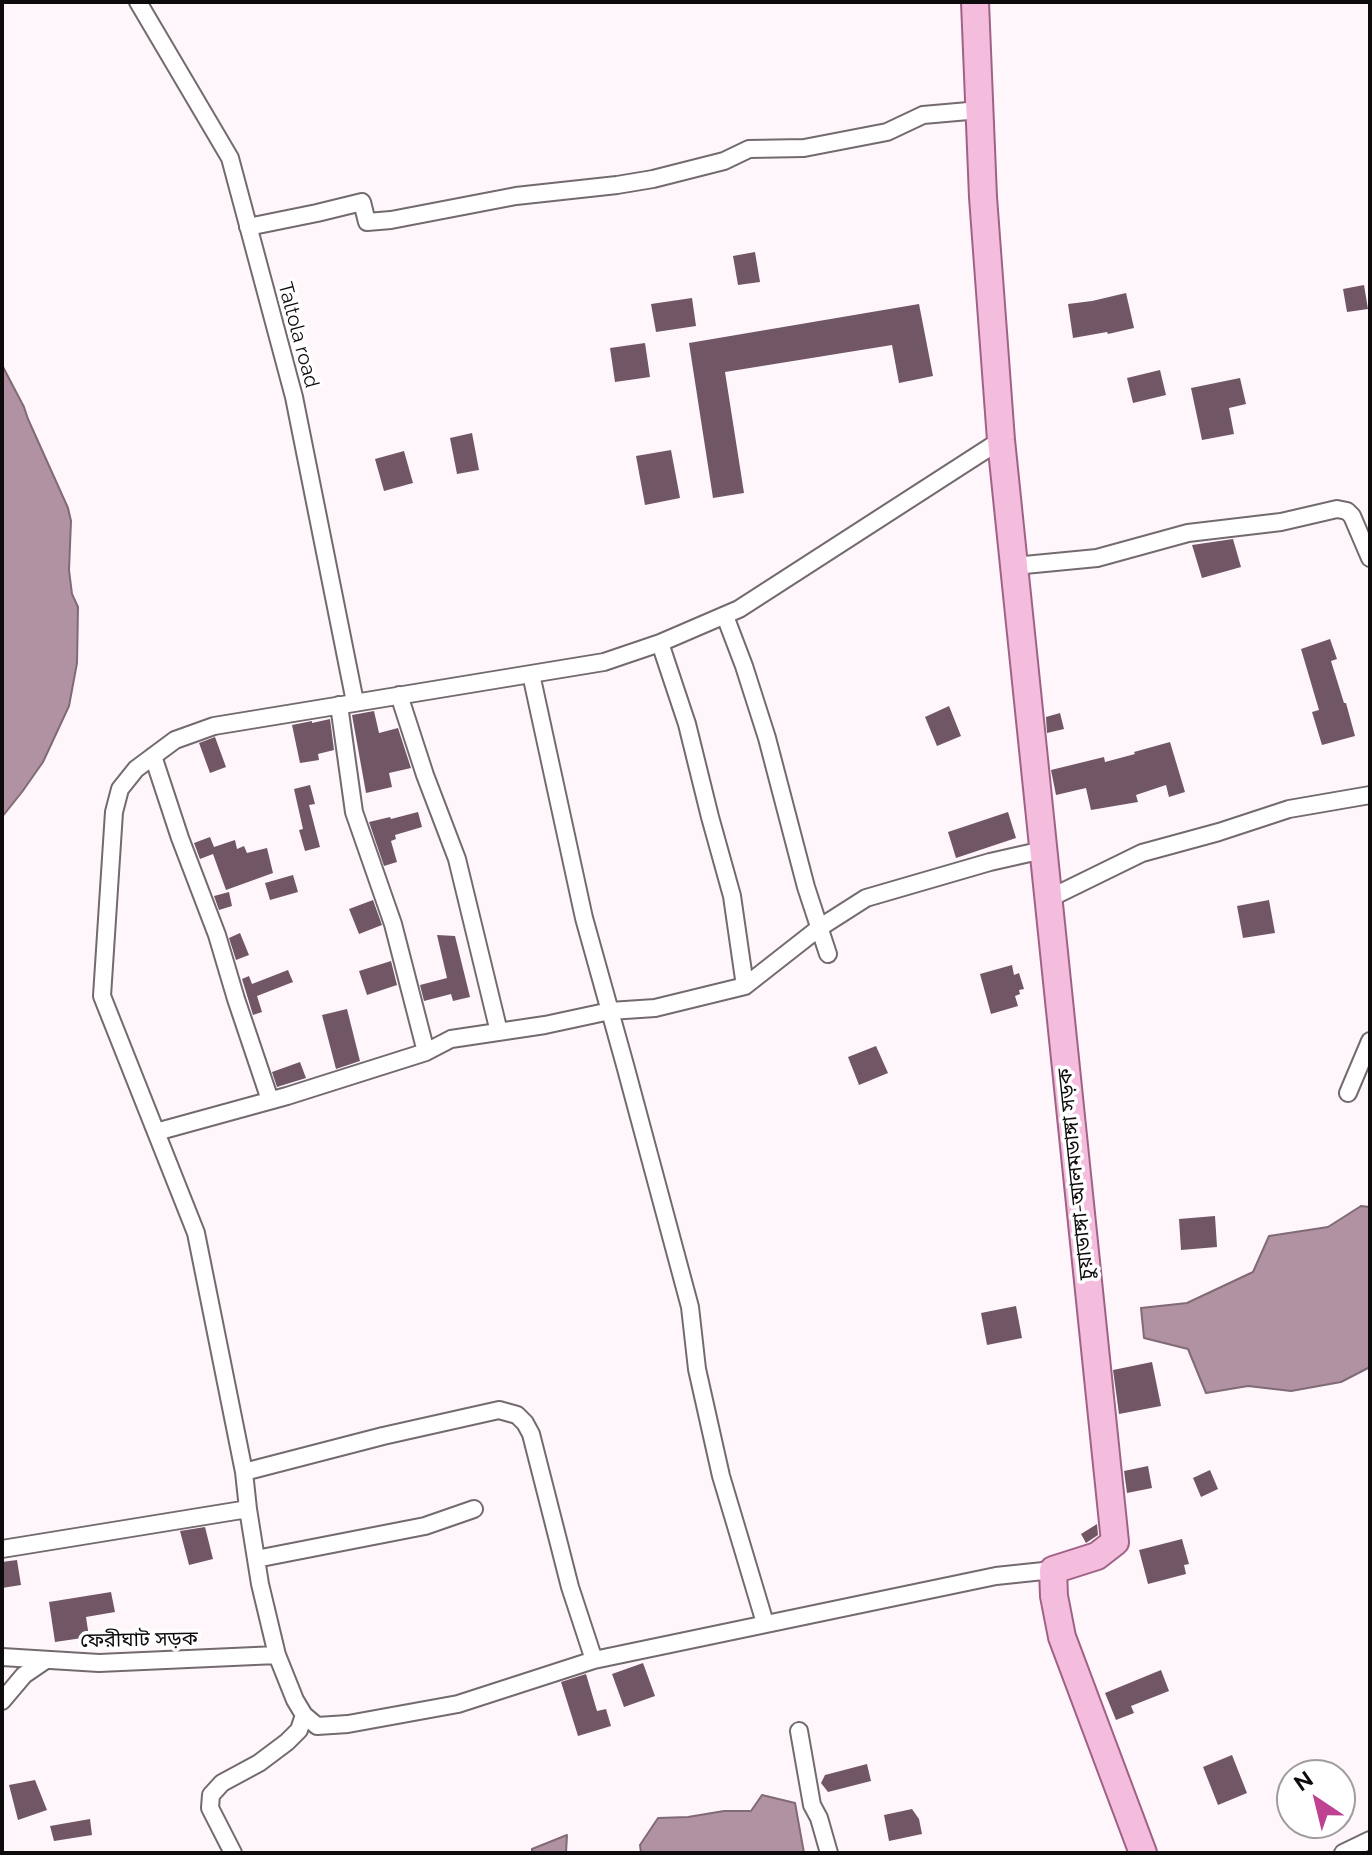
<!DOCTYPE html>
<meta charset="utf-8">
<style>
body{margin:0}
#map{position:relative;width:1372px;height:1855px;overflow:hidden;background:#fff6fb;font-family:Raleway,sans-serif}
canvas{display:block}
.frame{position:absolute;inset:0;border:4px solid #0e0b0d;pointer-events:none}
.north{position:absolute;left:1276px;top:1759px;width:80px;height:80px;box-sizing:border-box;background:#fff;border:2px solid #9f9d9e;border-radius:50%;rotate:325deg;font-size:22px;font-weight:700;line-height:32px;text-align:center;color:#0e0b0d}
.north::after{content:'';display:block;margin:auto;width:28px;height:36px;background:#be4291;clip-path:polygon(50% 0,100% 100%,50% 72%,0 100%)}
</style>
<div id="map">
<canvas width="1372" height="1855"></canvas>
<div class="frame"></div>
<div class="north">N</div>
</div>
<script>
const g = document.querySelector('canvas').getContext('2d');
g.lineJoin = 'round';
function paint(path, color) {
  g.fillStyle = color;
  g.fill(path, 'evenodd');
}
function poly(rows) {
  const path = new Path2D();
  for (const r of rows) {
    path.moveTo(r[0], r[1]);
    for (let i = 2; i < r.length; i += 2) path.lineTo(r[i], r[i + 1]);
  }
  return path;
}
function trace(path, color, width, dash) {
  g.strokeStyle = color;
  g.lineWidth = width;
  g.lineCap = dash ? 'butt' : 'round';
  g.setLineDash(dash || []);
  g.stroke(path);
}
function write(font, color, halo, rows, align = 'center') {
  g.font = font + ' Raleway,"Noto Sans Bengali",sans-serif';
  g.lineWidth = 7;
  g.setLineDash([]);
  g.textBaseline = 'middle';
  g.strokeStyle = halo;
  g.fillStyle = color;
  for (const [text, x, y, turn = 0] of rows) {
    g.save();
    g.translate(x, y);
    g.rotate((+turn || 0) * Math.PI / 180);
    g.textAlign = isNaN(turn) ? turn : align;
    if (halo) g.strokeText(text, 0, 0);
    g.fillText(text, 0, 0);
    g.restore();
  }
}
const water = poly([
 [2,365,24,407,28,419,68,508,71,521,69,570,72,594,78,607,77,663,69,706,43,762,22,792,2,817,2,365],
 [1361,1206,1370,1207,1370,1367,1341,1382,1291,1391,1248,1386,1206,1393,1188,1349,1144,1338,1141,1308,1187,1303,1253,1272,1269,1236,1328,1227,1361,1206],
 [762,1795,795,1803,804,1853,641,1853,640,1845,658,1818,688,1817,724,1811,751,1811,762,1795],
 [567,1835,566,1853,532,1853,532,1849,567,1835]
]);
paint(water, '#b192a2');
trace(water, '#806a75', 2);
paint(poly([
 [755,252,760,282,738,285,733,256],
 [1364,285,1368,309,1347,312,1343,289],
 [1126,293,1134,328,1108,334,1107,332,1073,338,1068,304,1092,301],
 [692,298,696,326,656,332,651,304],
 [919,304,933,376,899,383,892,345,725,372,744,493,713,498,689,343],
 [645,343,650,377,615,382,610,348],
 [1160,370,1166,395,1133,403,1127,378],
 [1240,378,1246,404,1229,408,1234,434,1202,440,1191,388],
 [472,433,479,470,457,474,450,438],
 [671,450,680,498,645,505,636,456],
 [404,451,413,483,384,491,375,459],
 [1233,539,1241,567,1202,578,1192,545],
 [1330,639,1337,659,1331,661,1344,703,1346,703,1355,736,1322,745,1312,712,1319,710,1301,649],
 [949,706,961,736,937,746,925,717],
 [374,711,379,733,398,728,411,768,389,773,392,787,366,793,352,715],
 [1060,713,1064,729,1047,733,1046,717],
 [330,719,334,750,318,754,319,760,300,763,292,725,312,721,312,723],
 [215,737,226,767,210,773,199,743],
 [1170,742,1185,792,1169,797,1166,785,1136,795,1138,802,1091,810,1086,788,1056,795,1051,770,1104,757,1105,762,1135,754,1134,752],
 [310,785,315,804,309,805,320,847,305,851,299,830,303,829,294,789],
 [418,812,422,827,395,835,396,839,391,841,397,862,384,866,369,822,390,817,391,819],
 [1008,812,1016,838,956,858,948,832],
 [210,837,214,847,235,840,237,849,244,846,247,853,267,848,273,873,226,890,213,854,200,859,194,843],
 [293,875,298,892,270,900,265,883],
 [229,892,232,906,219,910,214,896],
 [373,900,382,925,359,934,349,909],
 [1269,900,1275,933,1243,938,1237,906],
 [240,933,249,955,236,960,229,938],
 [437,935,455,936,470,997,453,1001,451,994,424,1001,420,985,447,978],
 [391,961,397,985,367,995,359,971],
 [1012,965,1014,975,1019,973,1024,989,1019,990,1020,994,1015,996,1018,1006,991,1014,980,974],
 [288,970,293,982,257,996,262,1012,253,1015,242,979,249,976,252,984],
 [347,1009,360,1061,336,1069,322,1015],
 [876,1046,888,1073,859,1085,848,1057],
 [300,1062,306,1078,277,1087,272,1072],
 [1215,1216,1217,1247,1181,1250,1179,1219],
 [1016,1306,1022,1338,987,1345,981,1313],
 [1152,1362,1161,1406,1119,1414,1113,1370],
 [1148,1466,1152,1488,1127,1493,1124,1471],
 [1210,1470,1218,1489,1201,1497,1193,1478],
 [1097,1524,1098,1535,1086,1543,1081,1534],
 [205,1527,213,1559,189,1565,180,1531],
 [1182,1539,1189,1564,1184,1565,1186,1574,1148,1584,1139,1550],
 [17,1560,21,1585,2,1588,2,1562],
 [111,1592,115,1612,86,1617,89,1637,55,1642,49,1602],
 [643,1663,655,1696,624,1707,612,1674],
 [1161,1670,1169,1691,1131,1706,1134,1713,1116,1720,1105,1693],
 [586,1674,597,1711,606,1709,611,1726,578,1736,561,1682],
 [1232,1755,1247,1793,1218,1805,1203,1767],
 [867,1764,871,1781,828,1792,821,1783,825,1775],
 [35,1780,47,1810,18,1820,9,1785],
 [912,1809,919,1819,922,1834,889,1841,884,1815],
 [90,1819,92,1835,54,1841,50,1826]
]), '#715665');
const minor = poly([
 [138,2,230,158,294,397,355,702],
 [248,227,317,213,362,202,367,222,391,220,516,196,617,185,653,179,724,161,749,149,804,148,887,132,923,115,980,110],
 [1001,440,739,609,660,643,604,662,214,726,175,740,136,769,120,789,114,812,102,996,196,1233,244,1472,248,1509,260,1584,277,1655,295,1700,304,1715,317,1726,348,1724,458,1704,594,1660,996,1576,1053,1570],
 [1014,566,1097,558,1188,533,1281,522,1337,509,1347,511,1352,516,1370,558],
 [725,616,744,666,767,738,806,887,828,954],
 [660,643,687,724,710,817,732,896,745,986],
 [531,674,584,918,625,1065,690,1307,697,1369,721,1476,765,1623],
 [399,695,425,775,457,859,499,1032],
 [339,705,354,812,393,924,426,1052],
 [153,756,180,838,217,935,236,999,270,1100],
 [1048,899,1142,853,1219,832,1289,809,1370,795],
 [1348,1093,1370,1041],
 [156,1132,287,1096,426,1052,451,1039,545,1025,610,1011,655,1008,745,986,819,928,866,898,990,862,1043,850],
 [244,1472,383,1436,499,1410,517,1415,525,1423,531,1434,570,1587,594,1660],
 [2,1549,248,1509],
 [256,1559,425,1526,474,1509],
 [2,1657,99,1663,277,1655],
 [2,1701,24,1675,46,1660],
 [799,1731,812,1805,819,1818,829,1853],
 [233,1853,210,1808,211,1795,222,1783,259,1763,287,1742,299,1730,304,1715],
 [1343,1853,1370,1840]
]);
const primary = poly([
 [975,2,983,197,1001,440,1115,1542,1097,1556,1053,1570,1054,1596,1062,1637,1143,1853]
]);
trace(minor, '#736a6f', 20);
trace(primary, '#9f6285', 30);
trace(minor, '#fff', 16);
trace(primary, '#f4bddd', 26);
write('20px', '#0e0b0d', '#fff', [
 ["Taltola road",298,335,75],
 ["চুয়াডাঙ্গা-আলমডাঙ্গা সড়ক",1076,1174,-96],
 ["ফেরীঘাট সড়ক",139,1640,-1]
]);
</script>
